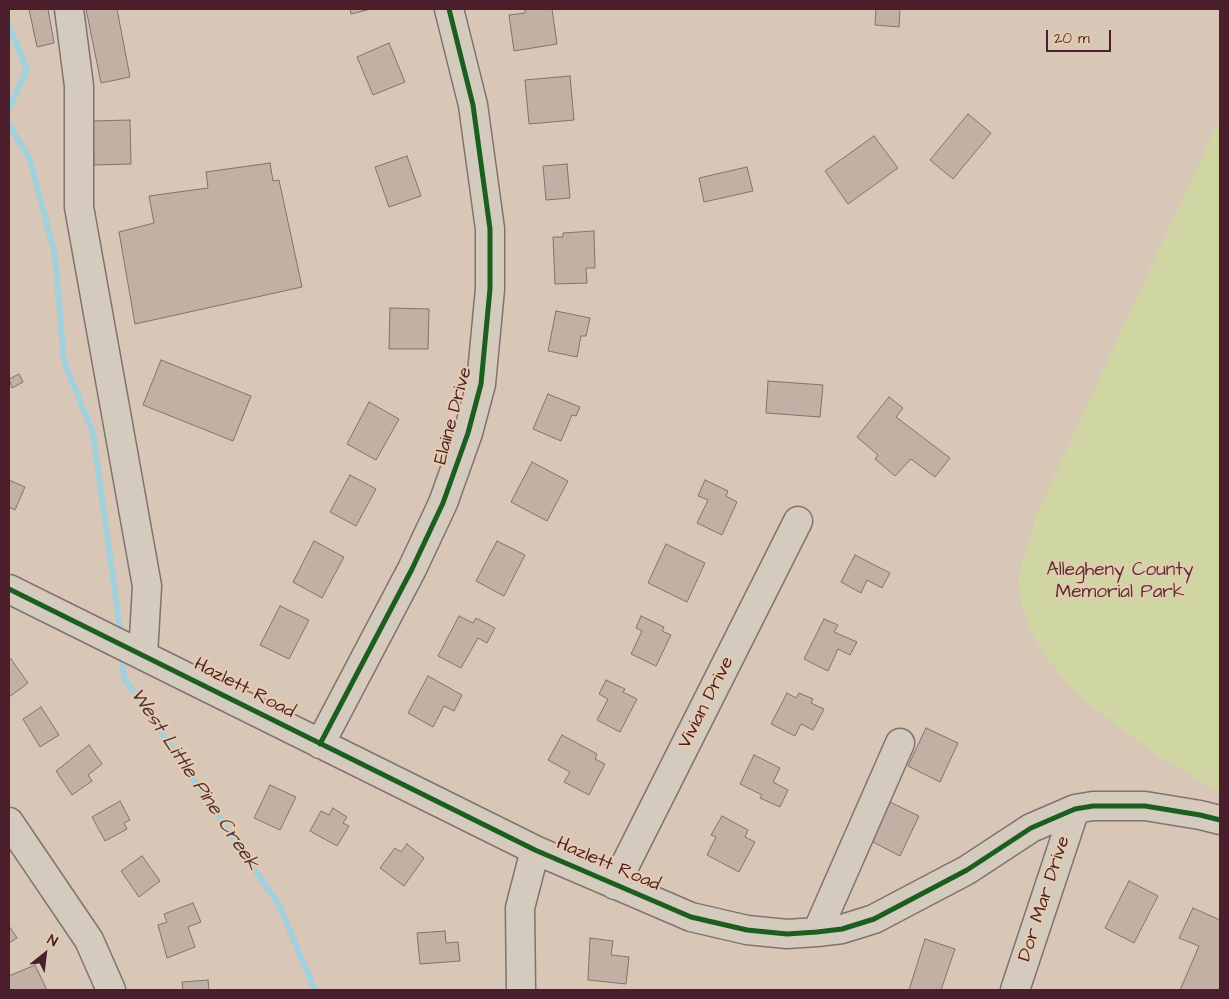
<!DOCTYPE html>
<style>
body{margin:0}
#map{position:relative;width:1229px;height:999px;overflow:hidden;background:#d8c7b7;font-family:"Architects Daughter",sans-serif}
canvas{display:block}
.frame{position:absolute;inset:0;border:10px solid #4a1f2b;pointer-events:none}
.north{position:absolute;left:20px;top:929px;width:50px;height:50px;-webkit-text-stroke:4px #e5cbad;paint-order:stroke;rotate:29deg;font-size:14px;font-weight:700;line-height:20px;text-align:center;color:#4a1f2b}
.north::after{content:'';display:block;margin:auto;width:18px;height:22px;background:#4a1f2b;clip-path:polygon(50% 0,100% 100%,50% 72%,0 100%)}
.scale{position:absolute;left:1046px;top:30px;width:65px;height:22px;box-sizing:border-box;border:2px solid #4a1f2b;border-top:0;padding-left:6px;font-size:15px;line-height:18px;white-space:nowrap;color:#4a1f2b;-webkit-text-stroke:4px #e5cbad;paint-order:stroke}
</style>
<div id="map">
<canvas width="1229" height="999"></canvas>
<div class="frame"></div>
<div class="north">N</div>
<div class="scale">20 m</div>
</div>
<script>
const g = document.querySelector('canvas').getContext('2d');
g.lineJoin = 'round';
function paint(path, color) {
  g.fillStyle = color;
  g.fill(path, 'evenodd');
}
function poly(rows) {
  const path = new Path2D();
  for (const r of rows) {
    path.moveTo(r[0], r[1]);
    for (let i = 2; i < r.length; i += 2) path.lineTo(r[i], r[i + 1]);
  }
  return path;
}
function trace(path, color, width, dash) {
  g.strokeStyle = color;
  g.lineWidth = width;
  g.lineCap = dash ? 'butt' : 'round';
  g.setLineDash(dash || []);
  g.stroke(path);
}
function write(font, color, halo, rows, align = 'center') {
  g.font = font + ' "Architects Daughter",sans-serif';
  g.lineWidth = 4.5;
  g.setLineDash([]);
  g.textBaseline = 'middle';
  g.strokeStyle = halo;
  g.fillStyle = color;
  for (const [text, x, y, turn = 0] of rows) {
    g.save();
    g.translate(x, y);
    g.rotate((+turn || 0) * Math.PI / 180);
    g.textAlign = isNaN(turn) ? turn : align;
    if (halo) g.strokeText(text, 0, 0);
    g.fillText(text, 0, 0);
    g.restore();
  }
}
paint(poly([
 [1220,118,1220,792,1159,757,1089,704,1067,682,1045,656,1030,630,1020,598,1018,577,1037,513]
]), '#d0d5a4');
trace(poly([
 [9,26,27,69,9,109],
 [9,124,30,160,55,255,64,361,93,433,121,636],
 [122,653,124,678,279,905,315,990]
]), '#a2d0dc', 6);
const building = poly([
 [29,9,48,9,54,43,37,47,29,9],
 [86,9,117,9,130,77,101,83,86,9],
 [350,9,371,9,351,14,350,9],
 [525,9,552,9,557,44,514,51,509,15,525,13,525,9],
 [876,9,900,9,899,27,875,25,876,9],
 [389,43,405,82,373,95,357,57,389,43],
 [570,76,574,120,529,124,525,80,570,76],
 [968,114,991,133,953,179,930,160,968,114],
 [130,120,131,164,94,165,93,121,130,120],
 [874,136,898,168,848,204,825,171,874,136],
 [407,156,421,196,389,207,375,167,407,156],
 [270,163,273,181,279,180,302,287,135,324,119,232,154,223,149,196,208,188,206,172,270,163],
 [567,164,570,198,546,200,543,166,567,164],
 [747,167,753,191,704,202,699,178,747,167],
 [594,231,595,268,586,268,587,283,555,284,553,237,563,237,563,233,594,231],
 [390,308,429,309,428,349,389,349,390,308],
 [556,311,590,318,586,336,581,336,577,357,548,351,556,311],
 [161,360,251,396,233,441,143,405,161,360],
 [19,374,23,382,12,388,9,379,19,374],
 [768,381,823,385,820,417,766,413,768,381],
 [548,394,580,407,576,416,572,415,561,441,533,429,548,394],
 [889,397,903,408,896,417,950,458,935,477,911,459,895,476,875,459,878,455,857,437,889,397],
 [369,402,399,419,376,460,347,444,369,402],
 [532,462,568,481,547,521,511,502,532,462],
 [350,475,376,489,356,526,330,512,350,475],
 [9,480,25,487,15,510,9,507,9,480],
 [705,480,728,491,726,496,737,502,722,535,697,523,708,500,698,496,705,480],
 [314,541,344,557,322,598,293,582,314,541],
 [497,541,525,555,504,596,476,581,497,541],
 [666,544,705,563,687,602,648,583,666,544],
 [855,555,890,573,882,588,867,580,861,593,841,582,855,555],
 [280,606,309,620,289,659,260,645,280,606],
 [459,616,473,623,476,618,495,628,487,643,478,638,461,668,438,656,459,616],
 [641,616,664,627,662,631,671,635,656,666,631,654,642,631,636,628,641,616],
 [824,619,838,625,834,632,857,642,850,655,838,649,828,671,804,659,824,619],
 [11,659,28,683,9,697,9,661,11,659],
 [428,676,462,695,454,711,444,706,433,727,408,713,428,676],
 [606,680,625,689,623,692,637,699,620,732,597,720,608,699,599,694,606,680],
 [787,693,796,698,799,693,813,699,811,703,824,709,813,730,801,724,795,736,771,724,787,693],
 [41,707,59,735,40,747,23,719,41,707],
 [926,728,958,743,940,782,908,766,926,728],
 [562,735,597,754,595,759,605,764,589,795,564,782,570,772,548,760,562,735],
 [89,745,102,764,88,775,92,781,72,795,56,771,89,745],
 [754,755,780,768,773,782,788,790,780,807,760,798,762,795,740,784,754,755],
 [270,785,296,797,280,830,254,818,270,785],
 [120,801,130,820,124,823,127,829,105,841,92,817,120,801],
 [890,802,919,816,900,856,871,841,890,802],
 [333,808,347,817,343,823,349,826,337,846,310,831,321,811,329,815,333,808],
 [722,816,748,830,745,837,755,842,739,872,707,855,716,837,711,835,722,816],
 [407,844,424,858,404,886,380,868,395,848,401,852,407,844],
 [142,856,160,881,139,897,121,871,142,856],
 [1129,881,1158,896,1134,943,1105,928,1129,881],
 [193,903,201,922,188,927,195,947,167,958,158,925,167,922,164,914,193,903],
 [1193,908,1220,920,1220,990,1180,990,1199,946,1179,938,1193,908],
 [9,926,17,938,9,943,9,926],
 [445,931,446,943,458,942,460,961,420,964,417,933,445,931],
 [590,938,613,941,611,955,629,957,626,984,588,980,590,938],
 [925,939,955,949,941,990,909,990,925,939],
 [35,965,47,990,9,990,9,976,35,965],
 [208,980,209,990,183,990,182,982,208,980]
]);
paint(building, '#c2b0a5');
trace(building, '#82726d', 1);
const minor = poly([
 [69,9,79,86,79,207,147,586,143,655],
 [9,589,535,850,691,917,747,930,787,934,817,932,842,929,874,919,967,870,1031,828,1075,809,1093,806,1145,806,1200,815,1220,820],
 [320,744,412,569,443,503,468,433,481,384,490,289,490,229,473,105,449,9],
 [9,822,89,940,111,990],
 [615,885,798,521],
 [817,932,900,743],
 [521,990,520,908,535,850],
 [1015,990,1075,809]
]);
trace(minor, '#82726d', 31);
trace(minor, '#d4cabe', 28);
trace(poly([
 [9,589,535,850,691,917,747,930,787,934,817,932,842,929,874,919,967,870,1031,828,1075,809,1093,806,1145,806,1200,815,1220,820],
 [320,744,412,569,443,503,468,433,481,384,490,289,490,229,473,105,449,9]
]), '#1b5e20', 5);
write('19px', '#4a1f2b', '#e5cbad', [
 ["Elaine Drive",454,416,-75],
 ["Hazlett Road",244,689,27],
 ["Vivian Drive",707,703,-63],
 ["Hazlett Road",608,865,23],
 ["Dor Mar Drive",1045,899,-72]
]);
write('19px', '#573236', '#e5cbad', [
 ["Allegheny County",1120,571],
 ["Memorial Park",1120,593]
]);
write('italic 20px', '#50313e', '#e5cbad', [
 ["West Little Pine Creek",194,780,56]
]);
</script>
